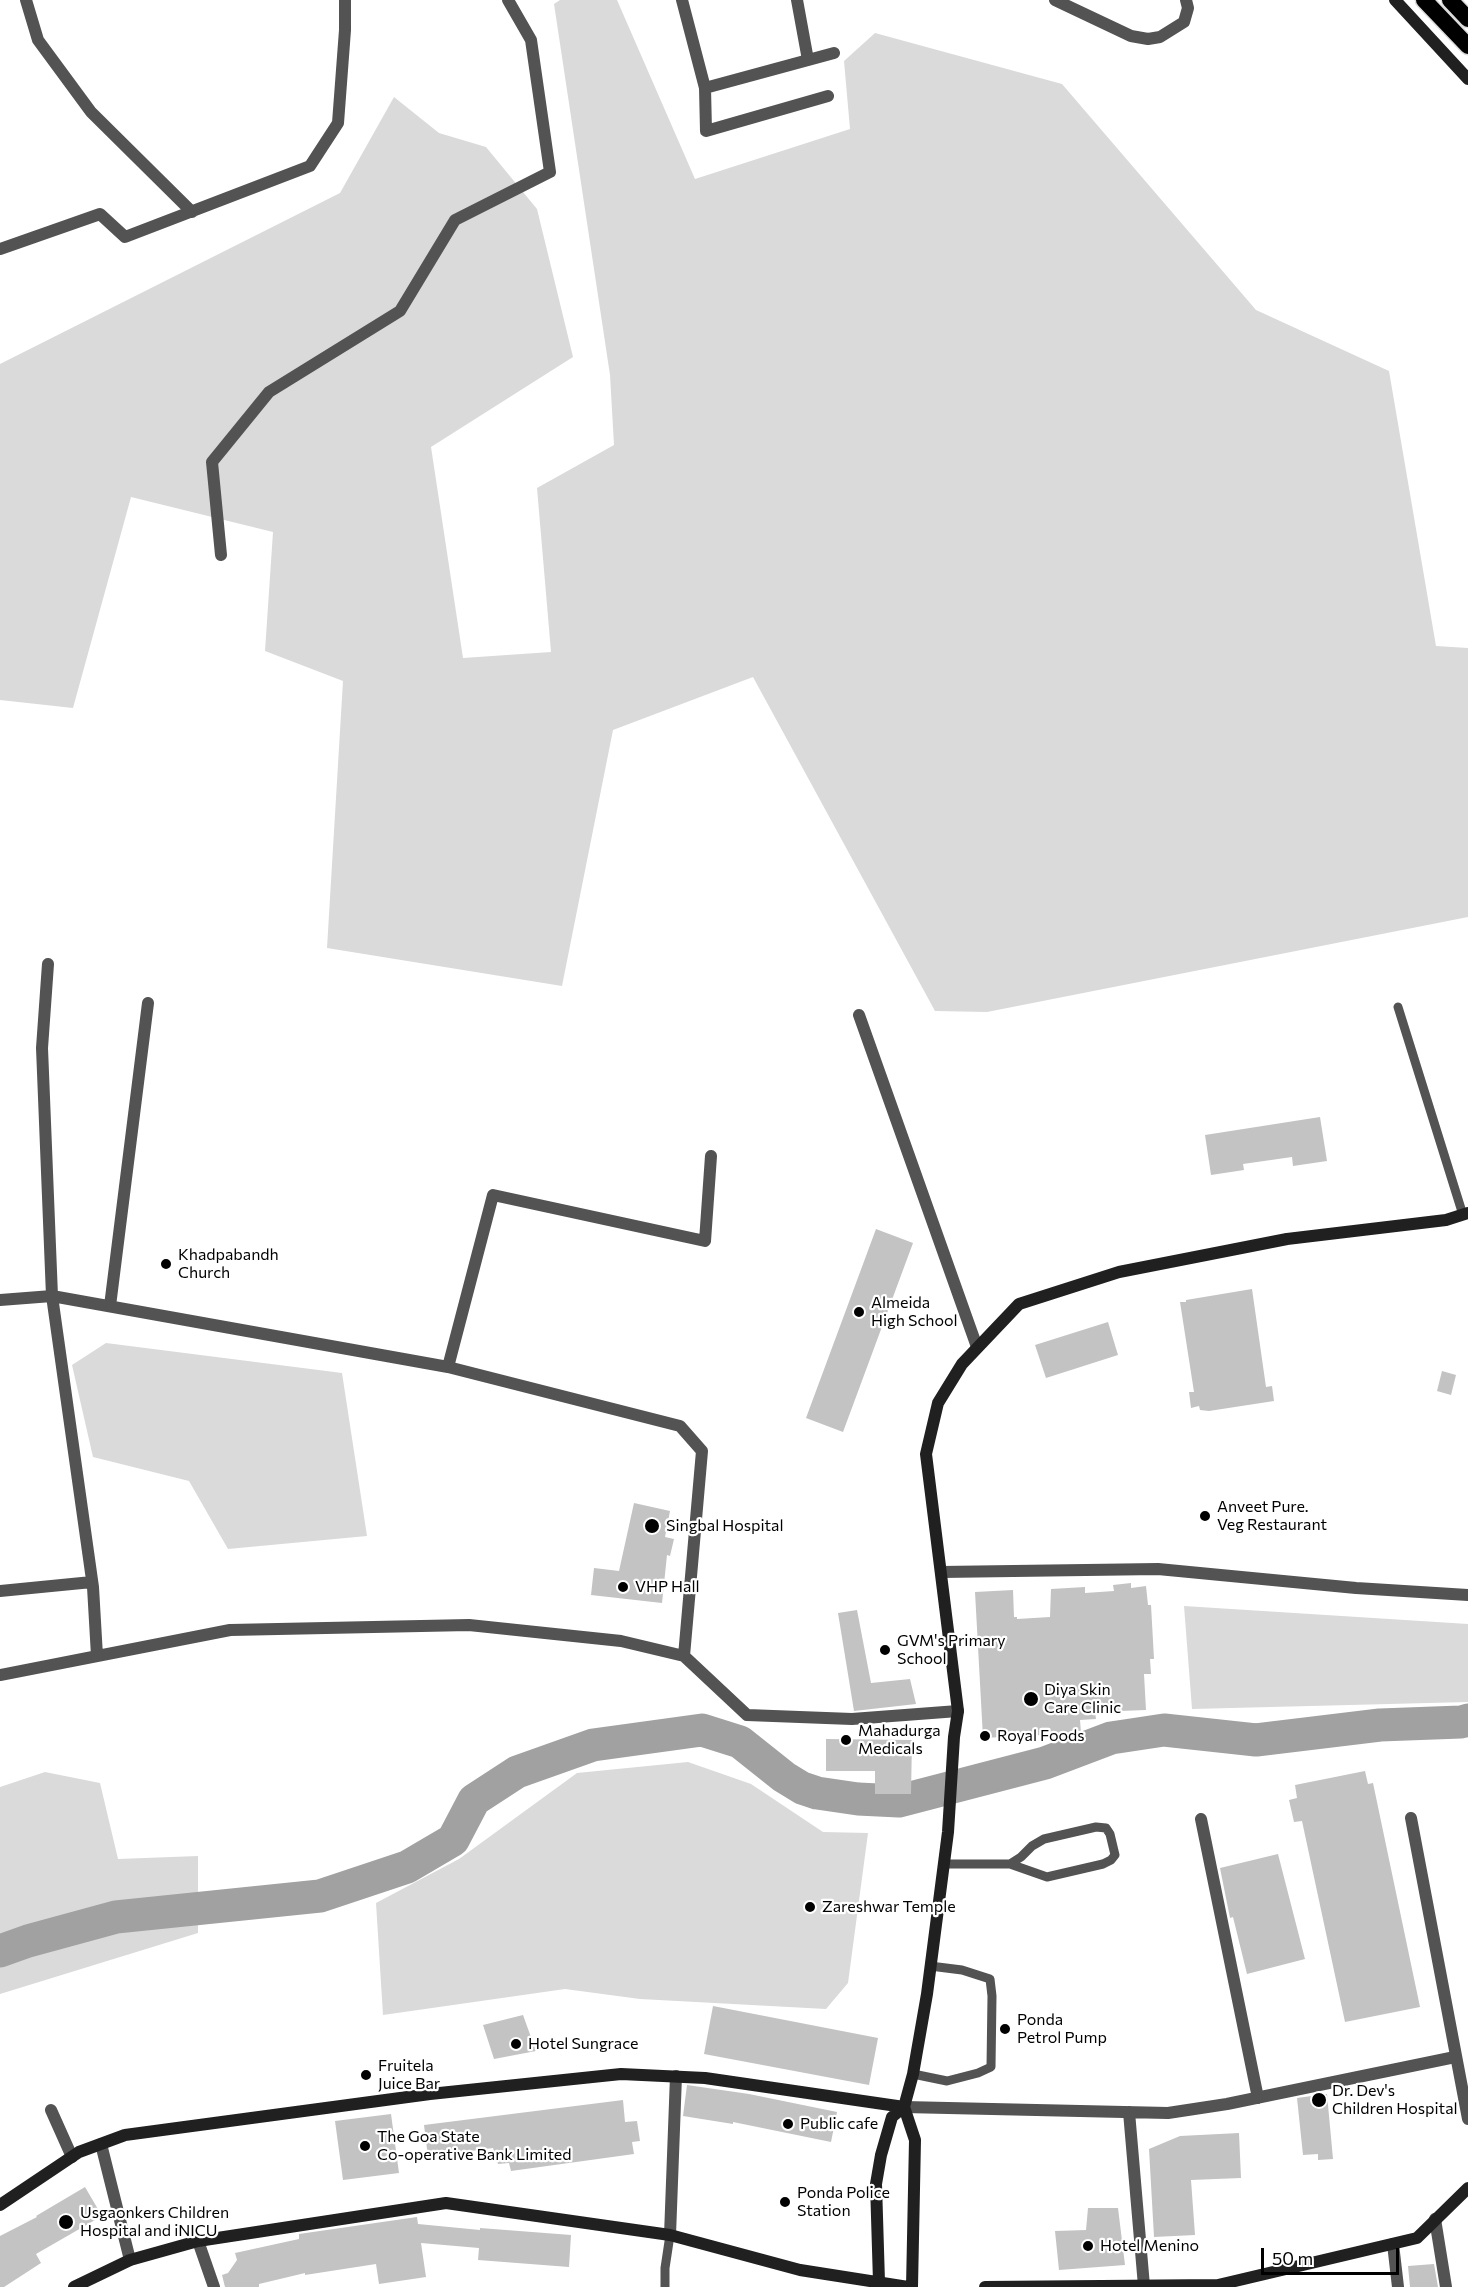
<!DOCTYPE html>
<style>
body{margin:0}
#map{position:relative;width:1468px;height:2287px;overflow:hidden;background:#fff;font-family:Commissioner,sans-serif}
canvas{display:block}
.scale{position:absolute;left:1261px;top:2248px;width:138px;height:27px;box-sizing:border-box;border:3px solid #000;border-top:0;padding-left:8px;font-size:18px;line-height:21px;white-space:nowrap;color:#000;-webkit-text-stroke:4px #fff;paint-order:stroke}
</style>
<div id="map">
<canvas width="1468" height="2287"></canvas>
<div class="scale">50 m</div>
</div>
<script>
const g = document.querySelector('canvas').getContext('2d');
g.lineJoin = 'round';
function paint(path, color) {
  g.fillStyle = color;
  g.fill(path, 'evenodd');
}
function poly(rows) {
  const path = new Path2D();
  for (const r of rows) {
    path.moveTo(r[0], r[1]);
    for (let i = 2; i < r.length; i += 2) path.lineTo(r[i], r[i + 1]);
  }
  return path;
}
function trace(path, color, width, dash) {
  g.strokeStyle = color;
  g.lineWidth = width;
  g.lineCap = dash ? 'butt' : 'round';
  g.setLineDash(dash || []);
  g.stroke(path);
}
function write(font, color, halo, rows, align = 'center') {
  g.font = font + ' Commissioner,sans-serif';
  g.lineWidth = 4.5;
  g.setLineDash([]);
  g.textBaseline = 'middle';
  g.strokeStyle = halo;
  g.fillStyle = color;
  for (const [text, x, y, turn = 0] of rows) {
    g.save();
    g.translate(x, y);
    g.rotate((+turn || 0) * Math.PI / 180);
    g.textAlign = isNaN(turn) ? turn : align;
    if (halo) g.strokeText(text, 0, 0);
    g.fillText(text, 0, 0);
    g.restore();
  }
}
paint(poly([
 [560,0,617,0,695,179,850,129,844,61,875,33,1062,84,1256,310,1389,371,1436,646,1468,648,1468,917,987,1012,935,1011,753,677,613,730,562,986,327,948,343,681,265,651,273,532,131,497,73,708,0,700,0,364,340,193,394,97,439,133,486,147,537,209,573,357,431,447,463,658,551,652,537,488,614,445,610,375,554,4],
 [106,1343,342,1373,367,1536,228,1549,189,1481,93,1457,72,1365],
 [1184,1606,1468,1624,1468,1702,1192,1709],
 [688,1762,751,1784,823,1832,868,1833,848,1983,826,2009,640,1999,565,1989,383,2015,376,1903,459,1859,577,1773],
 [45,1772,100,1783,118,1859,198,1856,198,1933,0,1994,0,1787]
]), '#dadada');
trace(poly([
 [0,1951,28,1941,116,1917,320,1896,407,1867,453,1840,474,1800,517,1772,593,1745,702,1730,740,1742,784,1777,802,1788,817,1793,858,1799,899,1801,1045,1763,1111,1738,1164,1730,1256,1740,1380,1725,1461,1722,1468,1720]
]), '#a1a1a1', 33);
paint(poly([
 [1320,1117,1327,1161,1293,1166,1292,1157,1243,1164,1244,1170,1211,1175,1205,1135],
 [876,1229,913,1243,843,1432,806,1418],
 [1252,1289,1266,1387,1272,1386,1274,1401,1209,1411,1200,1410,1199,1406,1191,1408,1189,1392,1194,1392,1180,1302,1186,1302,1186,1300],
 [1108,1322,1118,1355,1046,1378,1035,1345],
 [1442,1371,1456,1375,1451,1395,1437,1391],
 [634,1503,670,1511,665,1537,674,1539,670,1556,667,1555,662,1603,591,1595,594,1568,619,1571],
 [1131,1583,1131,1588,1146,1586,1148,1605,1151,1605,1154,1659,1150,1659,1151,1674,1144,1674,1146,1710,1095,1712,1096,1719,1080,1720,1081,1733,983,1738,975,1592,1013,1590,1014,1617,1017,1617,1017,1619,1050,1617,1051,1589,1085,1587,1085,1593,1114,1591,1113,1585],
 [857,1610,871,1683,910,1679,916,1704,854,1711,838,1613],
 [826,1739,912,1740,911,1794,875,1794,875,1771,826,1771],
 [1365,1771,1368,1784,1373,1783,1420,2007,1345,2022,1302,1821,1294,1822,1289,1800,1297,1798,1295,1785],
 [1278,1854,1305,1959,1247,1974,1233,1917,1230,1918,1220,1868],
 [713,2006,878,2038,869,2085,704,2054],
 [523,2015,536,2051,494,2059,483,2025],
 [687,2085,749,2094,837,2112,831,2142,733,2122,733,2124,683,2116],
 [1327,2094,1333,2159,1318,2160,1318,2154,1303,2155,1297,2098],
 [623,2100,625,2122,637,2121,640,2141,632,2142,634,2154,511,2171,509,2163,498,2164,493,2148,428,2157,424,2125],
 [391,2114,399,2173,343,2180,335,2121],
 [1239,2133,1241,2178,1191,2180,1195,2235,1154,2237,1149,2149,1180,2136],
 [85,2187,102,2216,36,2254,41,2263,4,2287,0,2287,0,2236,37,2217,36,2216],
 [1088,2208,1118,2208,1125,2265,1059,2270,1055,2231,1086,2230],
 [417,2217,418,2224,480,2230,480,2228,571,2235,569,2267,478,2260,479,2248,421,2243,426,2277,379,2284,376,2264,305,2275,305,2273,259,2284,259,2287,225,2287,222,2275,228,2273,237,2260,235,2253,299,2239,299,2234],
 [1434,2264,1438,2287,1410,2287,1408,2266]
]), '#c3c3c3');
const trunk = poly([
 [1424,0,1468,46],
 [1450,0,1468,19]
]);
trace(trunk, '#dbdbdb', 19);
trace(poly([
 [1398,1007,1463,1215],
 [944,1864,1010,1864,1021,1857,1032,1846,1044,1839,1096,1827,1106,1828,1110,1834,1115,1855,1111,1860,1103,1864,1047,1877,1010,1864],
 [913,2074,947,2081,978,2073,991,2067,992,1996,990,1979,962,1970,930,1966],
 [665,2287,665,2268,670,2235]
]), '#535353', 9);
trace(poly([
 [26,0,38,40,91,112,192,212],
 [682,0,705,88,834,53],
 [797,0,808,60],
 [1055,0,1131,36,1148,39,1160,37,1184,22,1188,8,1186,0],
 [705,88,706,131,828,96],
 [0,249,100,214,125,237,310,166,338,123,345,30,345,0],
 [221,555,212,462,269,392,400,311,455,220,550,172,531,40,508,0],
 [859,1015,977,1347],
 [0,1300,52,1296,42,1048,48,964],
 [110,1306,148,1003],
 [448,1367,680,1426,702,1451,684,1656],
 [0,1591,92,1582],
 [97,1656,93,1587,52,1296,448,1367,493,1195,705,1241,711,1156],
 [0,1675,230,1630,469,1625,621,1641,684,1656,747,1715,852,1719,958,1711],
 [1411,1818,1468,2119],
 [1201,1819,1258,2098],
 [904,2107,1168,2113,1227,2104,1455,2057],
 [51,2110,72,2157],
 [1129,2112,1144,2286],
 [101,2144,130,2260],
 [1435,2219,1446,2287],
 [670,2235,676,2076],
 [198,2241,214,2287],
 [1393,2244,1398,2287]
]), '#535353', 12);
trace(poly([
 [941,1572,1158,1569,1356,1588,1468,1595]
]), '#535353', 12);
trace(poly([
 [1395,0,1468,79],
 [0,2205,79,2152,125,2135,430,2094,621,2074,705,2078,904,2107],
 [879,2282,876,2184,881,2155,892,2117,904,2107],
 [74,2287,130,2260,198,2241,446,2203,670,2235,800,2270,908,2287],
 [912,2287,915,2140,904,2107,913,2074,927,1994,948,1832,954,1737,958,1711,926,1454,938,1403,962,1364,1019,1304,1119,1272,1287,1239,1446,1220,1468,1213],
 [985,2287,1218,2285,1417,2238,1468,2188]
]), '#202020', 12);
trace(trunk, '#000', 16);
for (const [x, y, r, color] of [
 [166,1264,6,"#000"],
 [859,1312,6,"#000"],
 [1205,1516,6,"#000"],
 [652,1526,8,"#000"],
 [623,1587,6,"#000"],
 [885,1650,6,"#000"],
 [1031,1699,8,"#000"],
 [985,1736,6,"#000"],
 [846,1740,6,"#000"],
 [810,1907,6,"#000"],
 [1005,2029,6,"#000"],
 [516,2044,6,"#000"],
 [366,2075,6,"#000"],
 [1319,2100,8,"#000"],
 [788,2124,6,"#000"],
 [365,2146,6,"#000"],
 [785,2202,6,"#000"],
 [66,2222,8,"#000"],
 [1088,2246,6,"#000"]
]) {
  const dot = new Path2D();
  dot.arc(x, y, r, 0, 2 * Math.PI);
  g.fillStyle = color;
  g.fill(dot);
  trace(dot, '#fff', 2);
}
write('16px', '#000', '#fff', [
 ["Khadpabandh",178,1255],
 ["Church",178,1273],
 ["Almeida",871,1303],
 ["High School",871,1321],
 ["Anveet Pure.",1217,1507],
 ["Veg Restaurant",1217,1525],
 ["Singbal Hospital",666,1526],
 ["VHP Hall",635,1587],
 ["GVM's Primary",897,1641],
 ["School",897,1659],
 ["Diya Skin",1044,1690],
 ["Care Clinic",1044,1708],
 ["Mahadurga",858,1731],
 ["Medicals",858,1749],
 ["Royal Foods",997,1736],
 ["Zareshwar Temple",822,1907],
 ["Ponda",1017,2020],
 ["Petrol Pump",1017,2038],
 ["Hotel Sungrace",528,2044],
 ["Fruitela",378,2066],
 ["Juice Bar",378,2084],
 ["Dr. Dev's",1332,2091],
 ["Children Hospital",1332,2109],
 ["Public cafe",800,2124],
 ["The Goa State",377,2137],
 ["Co-operative Bank Limited",377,2155],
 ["Ponda Police",797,2193],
 ["Station",797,2211],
 ["Usgaonkers Children",80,2213],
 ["Hospital and iNICU",80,2231],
 ["Hotel Menino",1100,2246]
], 'left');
</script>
